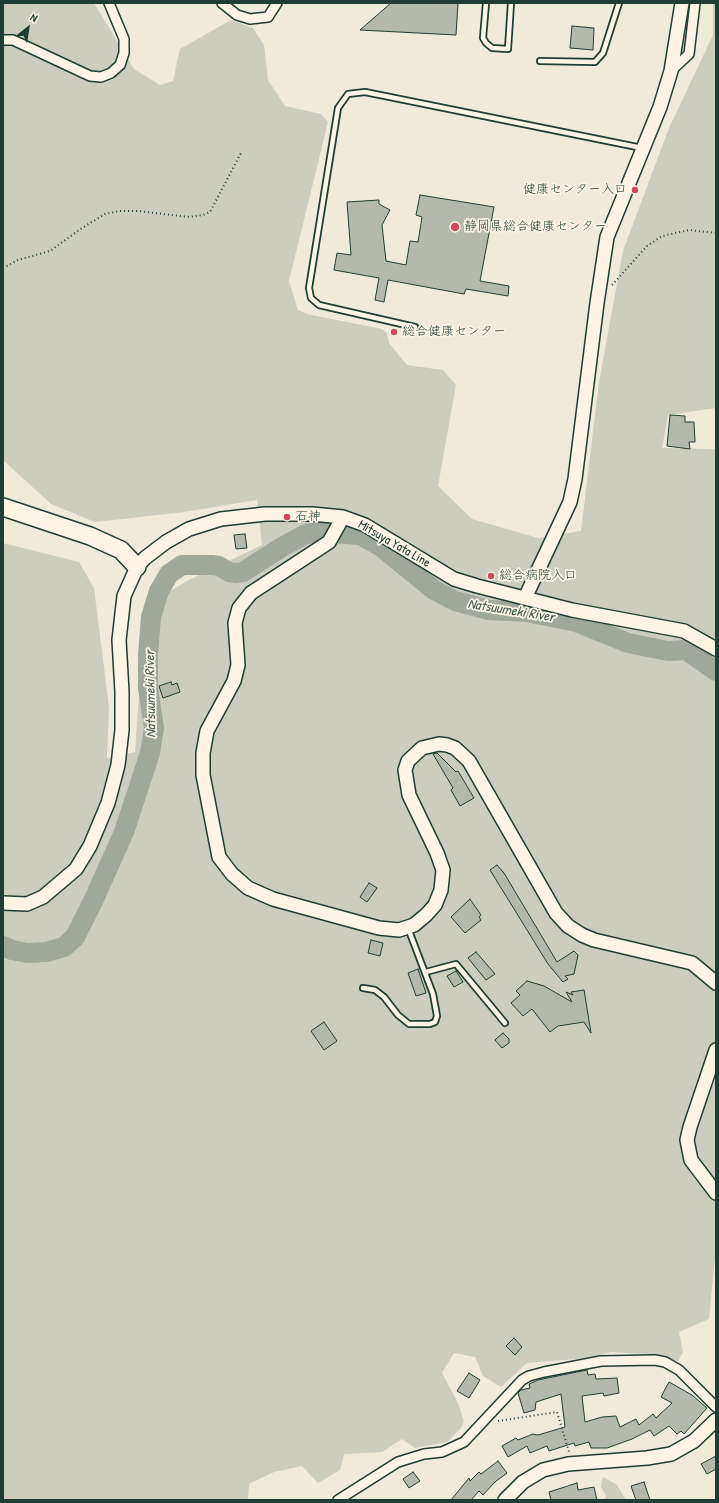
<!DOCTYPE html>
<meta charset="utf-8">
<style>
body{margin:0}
#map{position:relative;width:719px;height:1503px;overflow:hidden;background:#efeada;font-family:"Patrick Hand",sans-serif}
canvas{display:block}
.frame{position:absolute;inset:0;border:4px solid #1f3d34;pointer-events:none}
.north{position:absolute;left:8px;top:8px;width:40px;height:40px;-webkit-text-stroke:3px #fcf5e5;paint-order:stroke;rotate:30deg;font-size:11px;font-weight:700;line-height:16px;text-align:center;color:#1f3d34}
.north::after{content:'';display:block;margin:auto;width:14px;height:18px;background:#1f3d34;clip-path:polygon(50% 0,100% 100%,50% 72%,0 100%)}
</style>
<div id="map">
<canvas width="719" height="1503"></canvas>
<div class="frame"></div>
<div class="north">N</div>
</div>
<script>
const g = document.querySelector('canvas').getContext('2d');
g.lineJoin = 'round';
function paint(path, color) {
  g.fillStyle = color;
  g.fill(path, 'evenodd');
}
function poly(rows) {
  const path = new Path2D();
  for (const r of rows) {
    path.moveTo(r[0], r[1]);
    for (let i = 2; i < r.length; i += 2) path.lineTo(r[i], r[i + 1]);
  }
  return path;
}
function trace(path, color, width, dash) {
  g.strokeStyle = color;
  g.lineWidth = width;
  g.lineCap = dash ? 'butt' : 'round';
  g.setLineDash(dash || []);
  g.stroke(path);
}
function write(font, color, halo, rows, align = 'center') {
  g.font = font + ' "Patrick Hand","Klee One",sans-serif';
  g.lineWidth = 3.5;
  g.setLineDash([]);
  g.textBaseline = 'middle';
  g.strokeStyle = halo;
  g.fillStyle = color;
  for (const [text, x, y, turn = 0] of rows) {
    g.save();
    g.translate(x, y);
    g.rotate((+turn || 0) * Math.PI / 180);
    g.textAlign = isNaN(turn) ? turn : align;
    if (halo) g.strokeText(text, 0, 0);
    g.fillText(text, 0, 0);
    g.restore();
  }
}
paint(poly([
 [3,3,94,3,134,69,160,85,173,81,180,49,231,20,253,28,264,45,268,80,285,106,321,114,328,122,289,281,298,310,307,314,382,329,387,333,389,343,407,365,443,370,456,385,438,486,472,519,538,538,581,531,599,382,623,251,669,128,713,35,713,3,716,3,716,408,668,415,662,448,716,449,716,1247,709,1319,679,1332,683,1352,678,1361,660,1355,611,1352,588,1358,527,1363,501,1387,483,1376,475,1357,454,1353,442,1373,458,1403,464,1421,461,1428,447,1442,415,1448,402,1439,382,1452,344,1454,340,1470,318,1483,302,1466,274,1472,249,1484,248,1500,3,1500,3,543,79,562,94,588,109,707,107,758,135,752,145,606,185,582,262,545,257,500,184,512,95,522,51,504,3,460],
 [603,1477,617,1485,626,1500,604,1500,606,1496,601,1487]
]), '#cccdbf');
trace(poly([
 [3,946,12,950,27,953,46,952,64,947,75,937,94,899,124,832,150,753,154,728,148,688,148,655,151,617,159,591,169,574,182,565,212,565,219,566,229,572,237,573,243,572,282,547,306,534,319,532,360,535,380,546,434,590,455,601,489,610,527,612,576,622,628,643,668,651,686,650,716,671]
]), '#9fa89a', 20);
const building = poly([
 [391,3,458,3,456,35,360,30,391,3],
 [572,26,594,28,593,50,570,48,572,26],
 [420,195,494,207,480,281,509,286,508,296,466,289,464,294,388,280,384,302,375,300,379,278,334,270,337,253,351,255,347,202,379,200,379,204,390,210,382,225,386,261,406,265,410,241,418,242,422,217,416,215,420,195],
 [670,415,685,416,685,422,694,422,695,442,689,442,690,449,667,446,670,415],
 [245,534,247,548,236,549,234,535,245,534],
 [171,682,172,685,177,683,180,692,163,698,159,686,171,682],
 [437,753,456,772,458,771,474,798,460,806,451,790,453,788,433,754,437,753],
 [497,865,504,873,557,962,574,951,578,955,574,974,565,976,568,979,563,982,548,964,490,870,497,865],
 [369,883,377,888,367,902,360,897,369,883],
 [470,899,481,915,479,917,481,920,465,933,451,917,470,899],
 [371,940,383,943,380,956,368,953,371,940],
 [476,952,495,974,486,980,468,958,476,952],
 [418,969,426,993,416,996,408,973,418,969],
 [456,971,463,982,454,987,447,976,456,971],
 [527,981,544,986,572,1002,566,992,573,995,571,992,584,990,591,1033,584,1022,558,1026,550,1032,532,1009,523,1016,511,1003,520,995,516,991,527,981],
 [324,1022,337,1041,324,1050,311,1031,324,1022],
 [503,1033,509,1039,509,1043,502,1048,495,1040,503,1033],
 [514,1338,522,1347,515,1355,506,1346,514,1338],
 [587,1370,588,1375,595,1374,596,1379,617,1378,619,1393,604,1396,603,1393,582,1396,585,1422,602,1417,616,1416,620,1427,636,1419,639,1425,653,1414,656,1418,672,1403,661,1397,669,1382,692,1395,707,1408,684,1434,681,1431,677,1434,669,1426,654,1436,650,1430,632,1439,607,1448,591,1448,589,1442,575,1446,574,1443,549,1451,547,1446,530,1453,527,1446,508,1457,502,1446,516,1438,518,1440,533,1434,538,1435,565,1427,561,1394,536,1402,535,1410,524,1413,518,1393,521,1390,530,1388,529,1384,538,1380,587,1370],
 [469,1373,480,1380,469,1398,457,1391,469,1373],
 [716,1456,716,1469,707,1474,701,1464,716,1456],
 [498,1461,507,1473,495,1482,483,1495,479,1491,471,1500,451,1500,469,1478,470,1481,479,1472,481,1474,498,1461],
 [413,1472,420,1481,409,1488,403,1479,413,1472],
 [644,1482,650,1500,636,1500,631,1486,644,1482],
 [577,1483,578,1490,594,1487,597,1500,551,1500,549,1492,577,1483]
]);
paint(building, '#b5b9ad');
trace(building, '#1f3d34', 1);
const lane = poly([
 [486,3,483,38,486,43,492,48,508,49,511,3],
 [540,61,595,62,603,53,619,3],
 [415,327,319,305,311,298,309,288,338,108,348,94,365,92,642,148],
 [426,972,456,964,505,1023],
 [363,988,375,990,384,997,398,1015,409,1024,430,1024,435,1022,437,1016,433,994,408,928]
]);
const street = poly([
 [222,3,237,15,250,19,268,17,277,3],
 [3,40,13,40,90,76,101,77,111,73,120,65,124,53,124,39,109,3],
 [671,71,689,54,695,3],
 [338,1500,398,1462,424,1454,442,1452,464,1442,522,1380,529,1376,544,1372,601,1361,655,1360,665,1362,679,1370,716,1407]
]);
const secondary = poly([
 [343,517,329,542,251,593,239,608,235,623,238,665,234,681,207,731,203,753,203,775,219,857,232,874,248,888,273,899,379,928,399,930,414,925,426,915,435,905,441,890,443,870,437,853,409,795,405,770,408,761,422,748,439,744,447,745,455,748,469,761,556,913,568,926,582,935,594,940,692,963,716,983],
 [525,598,570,502,575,479,597,303,607,237,660,107,671,71,682,3],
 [3,903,27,904,43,897,76,869,90,846,108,803,118,765,122,730,122,692,119,640,124,596,137,567,145,558,166,542,189,529,221,519,265,514,312,514,343,517,365,525,454,579,477,586,572,610,684,631,716,649],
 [716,1050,690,1127,687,1140,691,1160,716,1193],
 [505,1500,523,1482,543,1470,568,1464,647,1458,671,1454,694,1441,716,1420]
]);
const highway = poly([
 [3,507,90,536,121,550,137,567]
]);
trace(lane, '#1f3d34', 8);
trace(street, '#1f3d34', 12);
trace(secondary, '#1f3d34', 16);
trace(highway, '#1f3d34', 20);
trace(poly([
 [3,268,18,260,50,251,82,228,105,214,120,211,138,211,189,217,203,215,210,212,242,151],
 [612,285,647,246,662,236,689,230,716,233],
 [498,1421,557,1412,569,1452]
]), '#1f3d34', 2, [1, 3]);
trace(lane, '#fcf5e5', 4.5);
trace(street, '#fcf5e5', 9);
trace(secondary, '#fcf5e5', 13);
trace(highway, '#fcf5e5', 17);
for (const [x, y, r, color] of [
 [635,190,4,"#d1495b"],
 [455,227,5,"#d1495b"],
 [394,332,4,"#d1495b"],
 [287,517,4,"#d1495b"],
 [491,576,4,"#d1495b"]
]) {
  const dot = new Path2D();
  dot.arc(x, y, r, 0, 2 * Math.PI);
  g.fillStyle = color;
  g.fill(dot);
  trace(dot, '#fcf5e5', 1.5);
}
write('13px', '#1f3d34', '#fcf5e5', [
 ["健康センター入口",627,190,"right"],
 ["静岡県総合健康センター",464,227],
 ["総合健康センター",402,332],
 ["石神",295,517],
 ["総合病院入口",499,576]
], 'left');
write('13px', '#1f3d34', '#fcf5e5', [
 ["Mitsuya Yata Line",394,544,30]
]);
write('italic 14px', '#455d53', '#fcf5e5', [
 ["Natsuumeki River",511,611,9],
 ["Natsuumeki River",151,694,-91]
]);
</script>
